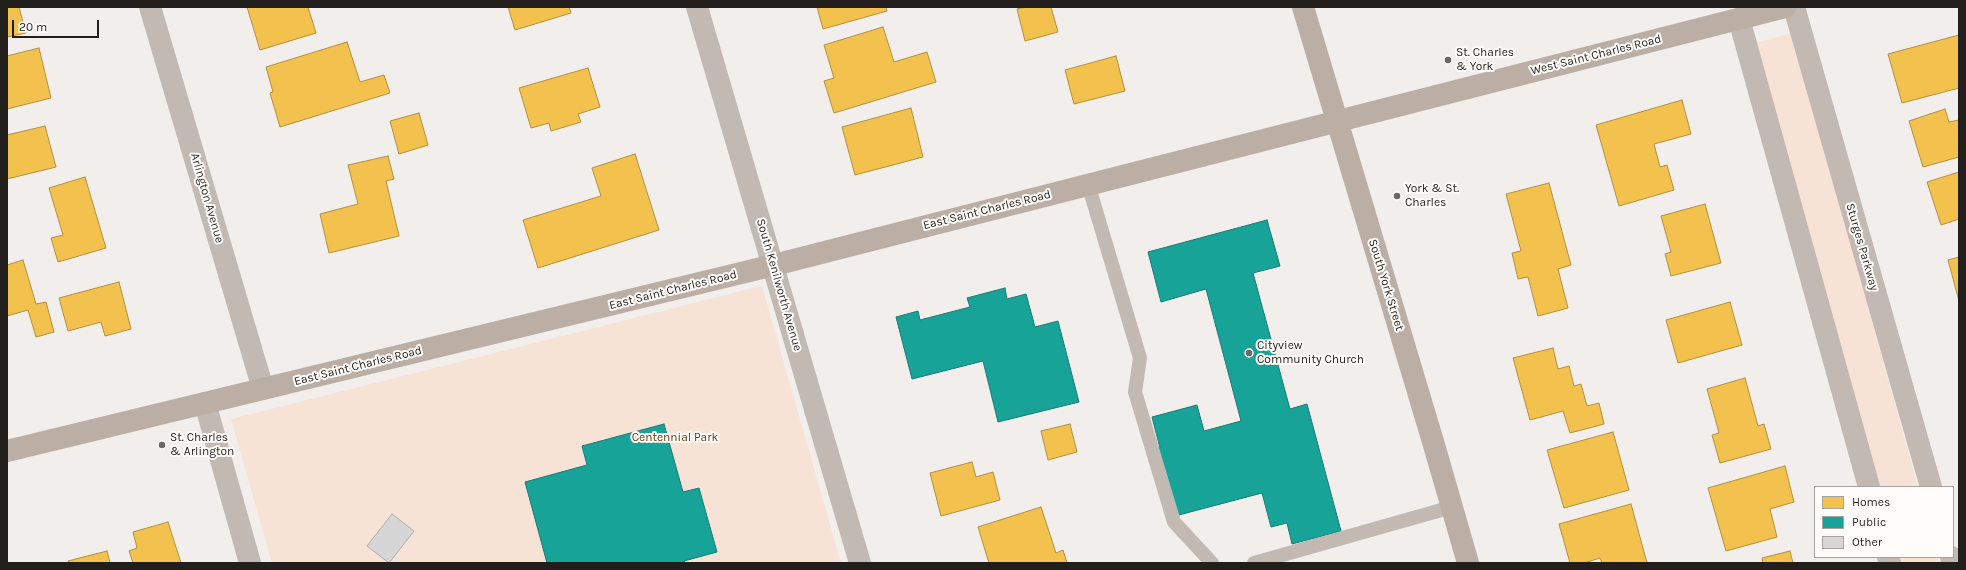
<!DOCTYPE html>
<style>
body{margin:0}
#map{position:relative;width:1966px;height:570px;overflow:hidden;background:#f2eeeb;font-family:Karla,sans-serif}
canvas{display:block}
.frame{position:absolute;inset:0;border:8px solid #211e1c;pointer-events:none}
.legend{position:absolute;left:1814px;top:486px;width:140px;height:72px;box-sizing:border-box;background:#fffcfa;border:1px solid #a6a3a1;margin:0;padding:5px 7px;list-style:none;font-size:12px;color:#211e1c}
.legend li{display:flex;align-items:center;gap:8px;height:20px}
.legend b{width:20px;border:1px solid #a6a3a1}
.scale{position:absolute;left:12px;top:20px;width:87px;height:18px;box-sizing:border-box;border:2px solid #211e1c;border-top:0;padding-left:5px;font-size:12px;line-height:14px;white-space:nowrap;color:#211e1c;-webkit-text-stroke:3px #fffcfa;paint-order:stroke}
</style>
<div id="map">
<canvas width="1966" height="570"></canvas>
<div class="frame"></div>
<ul class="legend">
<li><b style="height:11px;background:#f2c14e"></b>Homes</li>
<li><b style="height:11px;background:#17a398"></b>Public</li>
<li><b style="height:11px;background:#d6d6d6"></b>Other</li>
</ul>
<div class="scale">20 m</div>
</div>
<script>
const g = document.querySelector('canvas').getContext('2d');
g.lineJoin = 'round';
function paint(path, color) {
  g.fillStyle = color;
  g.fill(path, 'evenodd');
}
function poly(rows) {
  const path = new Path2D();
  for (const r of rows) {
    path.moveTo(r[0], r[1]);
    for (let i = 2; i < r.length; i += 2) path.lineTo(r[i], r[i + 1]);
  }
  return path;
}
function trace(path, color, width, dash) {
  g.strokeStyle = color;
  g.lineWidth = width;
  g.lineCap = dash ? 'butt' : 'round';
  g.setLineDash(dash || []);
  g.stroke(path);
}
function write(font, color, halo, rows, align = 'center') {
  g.font = font + ' Karla,sans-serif';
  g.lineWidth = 4;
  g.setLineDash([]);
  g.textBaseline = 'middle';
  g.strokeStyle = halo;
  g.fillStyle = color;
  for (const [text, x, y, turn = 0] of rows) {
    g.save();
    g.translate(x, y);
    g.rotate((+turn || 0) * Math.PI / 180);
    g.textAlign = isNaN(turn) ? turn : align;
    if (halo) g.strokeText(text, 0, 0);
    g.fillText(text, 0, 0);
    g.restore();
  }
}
paint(poly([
 [1792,33,1918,487,1879,487,1756,43],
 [762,286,841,563,272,563,231,419],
 [1899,557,1938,557,1939,563,1900,563]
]), '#f6e3d5');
const homes = poly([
 [7,7,19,7,26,33,7,37,7,7],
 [247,7,308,7,316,33,260,50,247,7],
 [508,7,569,7,571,13,515,30,508,7],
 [817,7,886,7,887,11,823,29,817,7],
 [1025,7,1051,7,1058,32,1025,41,1017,9,1025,7],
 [883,27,894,62,927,52,936,82,834,113,824,81,834,78,824,45,883,27],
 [1959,35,1959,88,1902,103,1888,54,1959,35],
 [347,42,360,82,384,75,390,93,280,127,270,93,273,92,266,67,347,42],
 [39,48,51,98,7,109,7,56,39,48],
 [1116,56,1125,91,1074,104,1065,70,1116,56],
 [588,68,600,107,578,114,581,122,551,131,549,123,531,128,519,88,588,68],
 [1682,100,1691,134,1654,144,1660,167,1667,165,1674,190,1619,206,1596,125,1682,100],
 [911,108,923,157,855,175,842,127,911,108],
 [1945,109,1949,122,1959,120,1959,157,1923,167,1909,121,1945,109],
 [419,113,428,145,399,154,390,121,419,113],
 [45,126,56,167,7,179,7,135,45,126],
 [635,154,659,230,538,268,523,220,601,196,592,168,635,154],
 [388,156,394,179,386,181,399,236,329,253,320,214,358,204,348,165,388,156],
 [1959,172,1959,219,1941,225,1927,182,1959,172],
 [85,177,106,248,58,262,51,238,63,235,49,188,85,177],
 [1549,183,1571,265,1558,269,1568,308,1538,316,1528,277,1518,279,1512,253,1521,251,1506,194,1549,183],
 [1705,204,1721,263,1671,276,1665,254,1671,252,1661,216,1705,204],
 [1959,257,1959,301,1948,260,1959,257],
 [23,260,36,304,46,302,54,332,36,337,28,310,7,316,7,265,23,260],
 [119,282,131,329,105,336,101,322,68,331,59,298,119,282],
 [1730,302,1742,345,1678,363,1666,320,1730,302],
 [1553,348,1558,369,1569,366,1574,386,1581,384,1587,406,1599,403,1604,424,1570,433,1563,411,1530,420,1513,358,1553,348],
 [1745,378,1758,426,1764,424,1771,449,1720,463,1712,435,1719,433,1707,389,1745,378],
 [1070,424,1077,452,1048,460,1041,431,1070,424],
 [1613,432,1629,490,1564,508,1547,450,1613,432],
 [972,462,976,477,993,472,1000,500,941,516,930,473,972,462],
 [1785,466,1794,502,1770,509,1777,537,1726,551,1708,488,1785,466],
 [1631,504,1647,563,1602,563,1600,558,1584,563,1570,563,1559,524,1631,504],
 [1041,507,1056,553,1063,550,1067,563,989,563,978,527,1041,507],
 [168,522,181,563,133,563,129,551,137,548,133,532,168,522],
 [107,551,110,563,69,563,68,561,107,551],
 [1790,551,1793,563,1763,563,1762,558,1790,551]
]);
paint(homes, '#f2c14e');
trace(homes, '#b3903f', 1);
const public = poly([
 [1267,220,1280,266,1253,273,1290,409,1307,404,1341,531,1292,544,1287,523,1271,527,1262,493,1175,516,1156,449,1160,448,1152,417,1197,405,1204,431,1241,421,1206,289,1161,302,1148,252,1267,220],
 [1005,288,1007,299,1026,294,1035,327,1058,321,1079,402,998,422,983,361,912,379,896,317,918,311,920,320,970,307,967,298,1005,288],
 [664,424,683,492,699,488,717,552,684,561,685,563,547,563,525,482,587,465,582,446,664,424]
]);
paint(public, '#17a398');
trace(public, '#1a7b73', 1);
const building = poly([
 [392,514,414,531,389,563,367,546,392,514]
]);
paint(building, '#d6d6d6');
trace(building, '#aeadac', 1);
trace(poly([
 [1088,184,1140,358,1135,392,1174,522,1212,563],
 [1254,563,1452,507]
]), '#c2b9b2', 14);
trace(poly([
 [150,7,263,389],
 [697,7,860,563],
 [1794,7,1931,487],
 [1739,19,1869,487],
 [205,403,250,563],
 [1888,557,1890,563],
 [1951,557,1952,563]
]), '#c2b9b2', 22);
trace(poly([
 [1303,7,1434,445,1468,563],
 [7,451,774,265,1785,7]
]), '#baaea5', 22);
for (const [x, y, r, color] of [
 [1448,60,4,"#6a6764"],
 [1397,196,4,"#6a6764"],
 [1249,353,4,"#6a6764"],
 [162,445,4,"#6a6764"]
]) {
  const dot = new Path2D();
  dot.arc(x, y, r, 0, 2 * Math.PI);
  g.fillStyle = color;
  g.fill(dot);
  trace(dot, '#fffcfa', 1.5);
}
write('12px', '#211e1c', '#fffcfa', [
 ["St. Charles",1456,53],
 ["& York",1456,67],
 ["York & St.",1405,189],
 ["Charles",1405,203],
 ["Cityview",1257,346],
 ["Community Church",1257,360],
 ["St. Charles",170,438],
 ["& Arlington",170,452]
], 'left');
write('12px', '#211e1c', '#fffcfa', [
 ["West Saint Charles Road",1596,55,-14],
 ["Arlington Avenue",207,198,74],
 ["East Saint Charles Road",987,210,-14],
 ["Sturges Parkway",1862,247,74],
 ["South Kenilworth Avenue",779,285,74],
 ["South York Street",1386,285,73],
 ["East Saint Charles Road",673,290,-14],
 ["East Saint Charles Road",358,366,-14]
]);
write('12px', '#63370d', '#fffcfa', [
 ["Centennial Park",675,438]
]);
</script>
